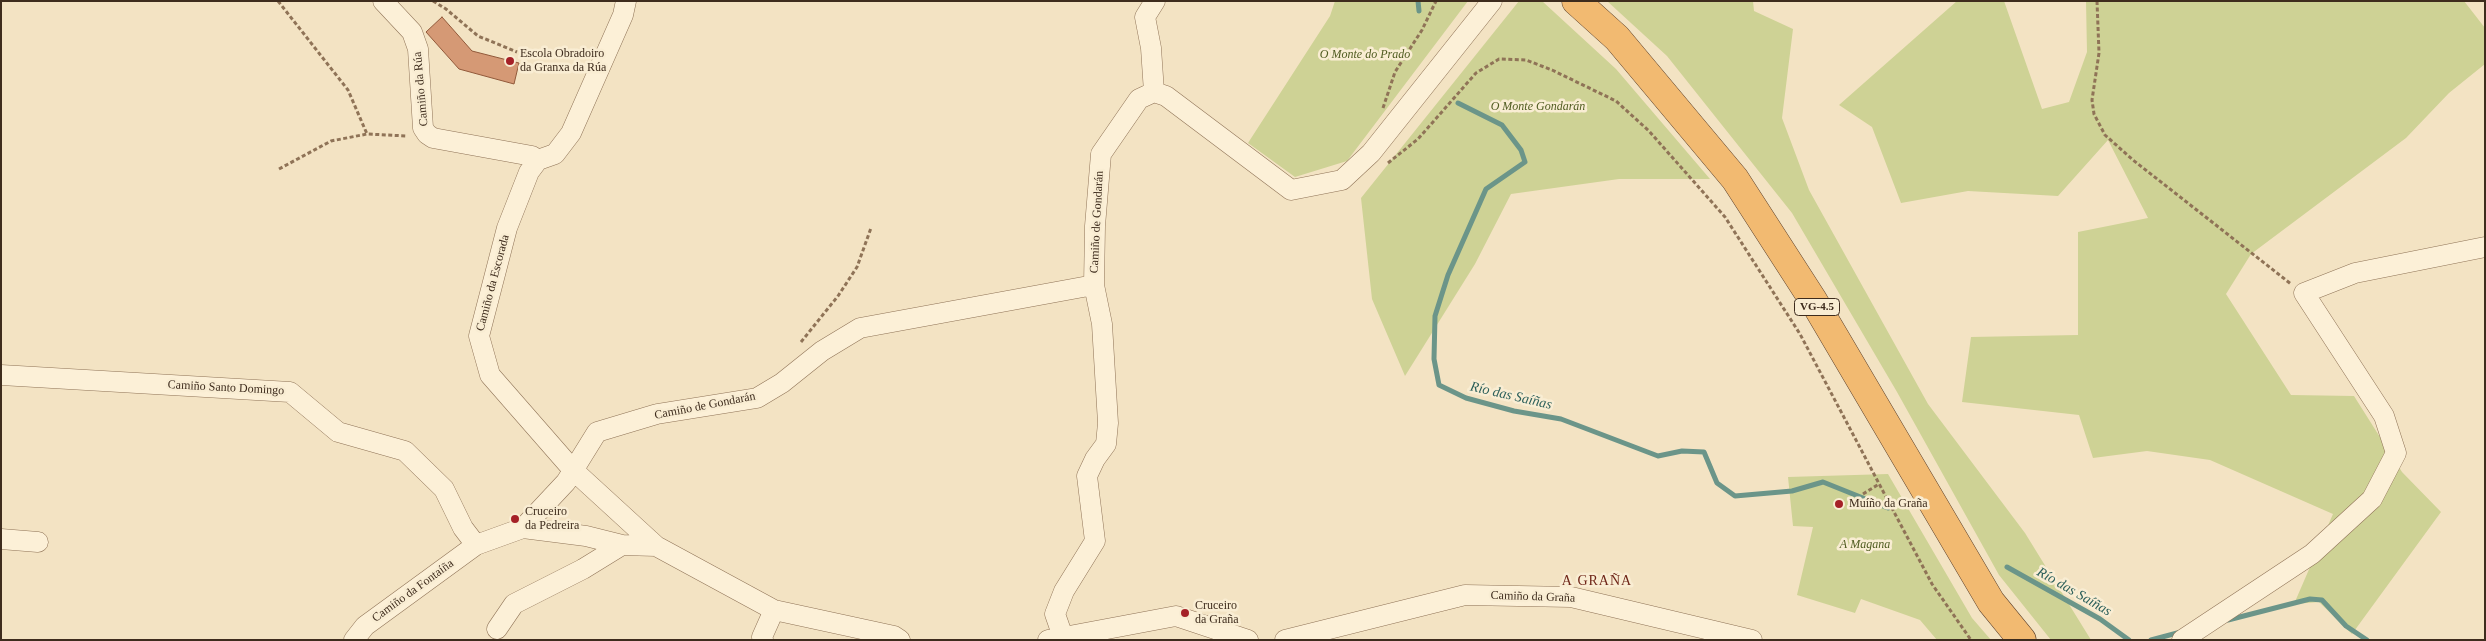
<!DOCTYPE html>
<meta charset="utf-8">
<style>
body{margin:0}
#map{position:relative;width:2486px;height:641px;overflow:hidden;background:#f3e3c3;font-family:Georgia,serif}
canvas{display:block}
.frame{position:absolute;inset:0;border:2px solid #3e2c1d;pointer-events:none}
</style>
<div id="map">
<canvas width="2486" height="641"></canvas>
<div class="frame"></div>
</div>
<script>
const g = document.querySelector('canvas').getContext('2d');
g.lineJoin = 'round';
function paint(path, color) {
  g.fillStyle = color;
  g.fill(path, 'evenodd');
}
function poly(rows) {
  const path = new Path2D();
  for (const r of rows) {
    path.moveTo(r[0], r[1]);
    for (let i = 2; i < r.length; i += 2) path.lineTo(r[i], r[i + 1]);
  }
  return path;
}
function trace(path, color, width, dash) {
  g.strokeStyle = color;
  g.lineWidth = width;
  g.lineCap = dash ? 'butt' : 'round';
  g.setLineDash(dash || []);
  g.stroke(path);
}
function write(font, color, halo, rows, align = 'center') {
  g.font = font + ' Georgia,serif';
  g.lineWidth = 5;
  g.setLineDash([]);
  g.textBaseline = 'middle';
  g.strokeStyle = halo;
  g.fillStyle = color;
  for (const [text, x, y, turn = 0] of rows) {
    g.save();
    g.translate(x, y);
    g.rotate((+turn || 0) * Math.PI / 180);
    g.textAlign = isNaN(turn) ? turn : align;
    if (halo) g.strokeText(text, 0, 0);
    g.fillText(text, 0, 0);
    g.restore();
  }
}
paint(poly([
 [1335,1,1468,1,1347,161,1295,177,1248,143,1330,16],
 [1519,1,1542,1,1616,69,1710,179,1619,179,1511,194,1475,264,1405,376,1372,299,1361,198],
 [1607,1,1753,1,1754,11,1793,29,1782,118,1809,190,1928,404,2025,533,2091,640,2051,640,1999,575,1897,392,1792,213,1667,56],
 [1957,1,2004,1,2042,109,2069,102,2087,52,2086,1,2464,1,2485,28,2485,64,2449,93,2406,138,2251,254,2226,294,2291,395,2354,396,2402,472,2441,512,2352,634,2319,602,2294,604,2333,514,2210,460,2147,451,2093,458,2079,415,1962,402,1971,337,2078,335,2078,232,2148,218,2108,140,2058,196,1968,191,1901,203,1872,127,1839,105],
 [1888,474,1972,618,1991,640,1937,640,1920,620,1861,599,1855,613,1797,595,1813,527,1793,526,1788,477]
]), '#ced295');
trace(poly([
 [1418,1,1419,11],
 [1458,103,1502,125,1521,150,1525,162,1486,189,1448,275,1435,316,1434,359,1439,385,1466,398,1514,411,1561,419,1658,456,1682,451,1704,452,1717,483,1735,496,1792,491,1823,482,1888,508],
 [2007,567,2100,619,2129,640],
 [2228,620,2310,599,2322,600,2346,626,2367,640],
 [2151,640,2181,632]
]), '#6b9589', 5);
const building = poly([
 [442,17,472,51,519,63,514,84,459,69,426,32,442,17]
]);
paint(building, '#d59975');
trace(building, '#91593a', 1);
const minor = poly([
 [383,1,412,32,418,49,423,128,427,134,433,138,532,156,538,160],
 [1154,92,1151,48,1145,17,1155,1],
 [538,160,529,172,507,228,479,336,490,375,573,470,656,546,774,610,894,636,900,640],
 [538,160,555,154,571,133,623,15,626,1],
 [1,375,290,392,338,432,405,451,444,489,463,528,476,545],
 [523,528,566,482,597,432,657,414,757,398,782,383,822,351,860,328,1094,285,1095,226,1101,154,1139,99,1154,92,1166,96,1291,190,1342,180,1371,153,1492,1],
 [1,539,38,542],
 [497,629,514,604,583,569,622,545],
 [1063,637,1055,614,1064,591,1095,541,1087,476,1095,459,1106,444,1108,423,1102,324,1094,285],
 [354,640,365,626,476,545,523,528,586,536,622,545,656,546],
 [763,640,762,637,774,610],
 [1048,640,1176,616,1248,640],
 [1285,640,1465,595,1571,597,1752,640],
 [2182,640,2312,554,2372,499,2396,453,2384,416,2304,293,2355,273,2485,247]
]);
const trunk = poly([
 [1576,1,1617,38,1735,179,1813,300,1991,602,2022,640]
]);
trace(minor, '#8f7357', 21);
trace(trunk, '#5d412c', 29);
trace(poly([
 [278,1,348,90,367,134],
 [433,1,446,9,478,36,517,52],
 [2097,1,2099,53,2092,100,2094,114,2105,135,2133,160,2291,284],
 [1383,108,1395,72,1422,30,1436,1],
 [1388,163,1418,139,1476,73,1499,59,1526,60,1552,70,1616,101,1649,131,1725,217,1800,334,1932,584,1971,640],
 [279,169,331,141,367,134,407,136],
 [801,342,838,296,857,267,871,228],
 [1863,494,1879,484]
]), '#8f7357', 3, [4, 2.5]);
trace(minor, '#fcf0d7', 20);
trace(trunk, '#f2ba71', 28);
for (const [x, y, r, color] of [
 [510,61,5,"#a52127"],
 [1839,504,5,"#a52127"],
 [515,519,5,"#a52127"],
 [1185,613,5,"#a52127"]
]) {
  const dot = new Path2D();
  dot.arc(x, y, r, 0, 2 * Math.PI);
  g.fillStyle = color;
  g.fill(dot);
  trace(dot, '#f9edd3', 2);
}
for (const [x, y, w] of [
 [1817,307,45]
]) {
  const box = new Path2D();
  box.roundRect(x - w / 2, y - 8.5, w, 17, 4);
  g.fillStyle = '#f9edd3';
  g.fill(box);
  trace(box, '#3e2c1d', 1);
}
write('bold 11px', '#3e2c1d', null, [
 ["VG-4.5",1817,307]
]);
write('12px', '#3e2c1d', '#f9edd3', [
 ["Escola Obradoiro",520,54],
 ["da Granxa da Rúa",520,68],
 ["Muíño da Graña",1849,504],
 ["Cruceiro",525,512],
 ["da Pedreira",525,526],
 ["Cruceiro",1195,606],
 ["da Graña",1195,620]
], 'left');
write('italic 12px', '#505c21', '#f9edd3', [
 ["O Monte do Prado",1365,55],
 ["O Monte Gondarán",1538,107],
 ["A Magana",1865,545]
]);
write('12px', '#3e2c1d', '#f9edd3', [
 ["Camiño da Rúa",421,89,-95],
 ["Camiño de Gondarán",1097,222,-87],
 ["Camiño da Escorada",493,283,-75],
 ["Camiño Santo Domingo",226,388,3],
 ["Camiño de Gondarán",705,406,-11],
 ["Camiño da Fontaíña",413,591,-36],
 ["Camiño da Graña",1533,597,2]
]);
write('italic 14px', '#2b5f5a', '#f9edd3', [
 ["Río das Saíñas",1511,396,13],
 ["Río das Saíñas",2074,592,30]
]);
g.letterSpacing = '1px';
write('14px', '#6f2618', '#f9edd3', [
 ["A GRAÑA",1597,581]
]);
g.letterSpacing = '0px';
</script>
